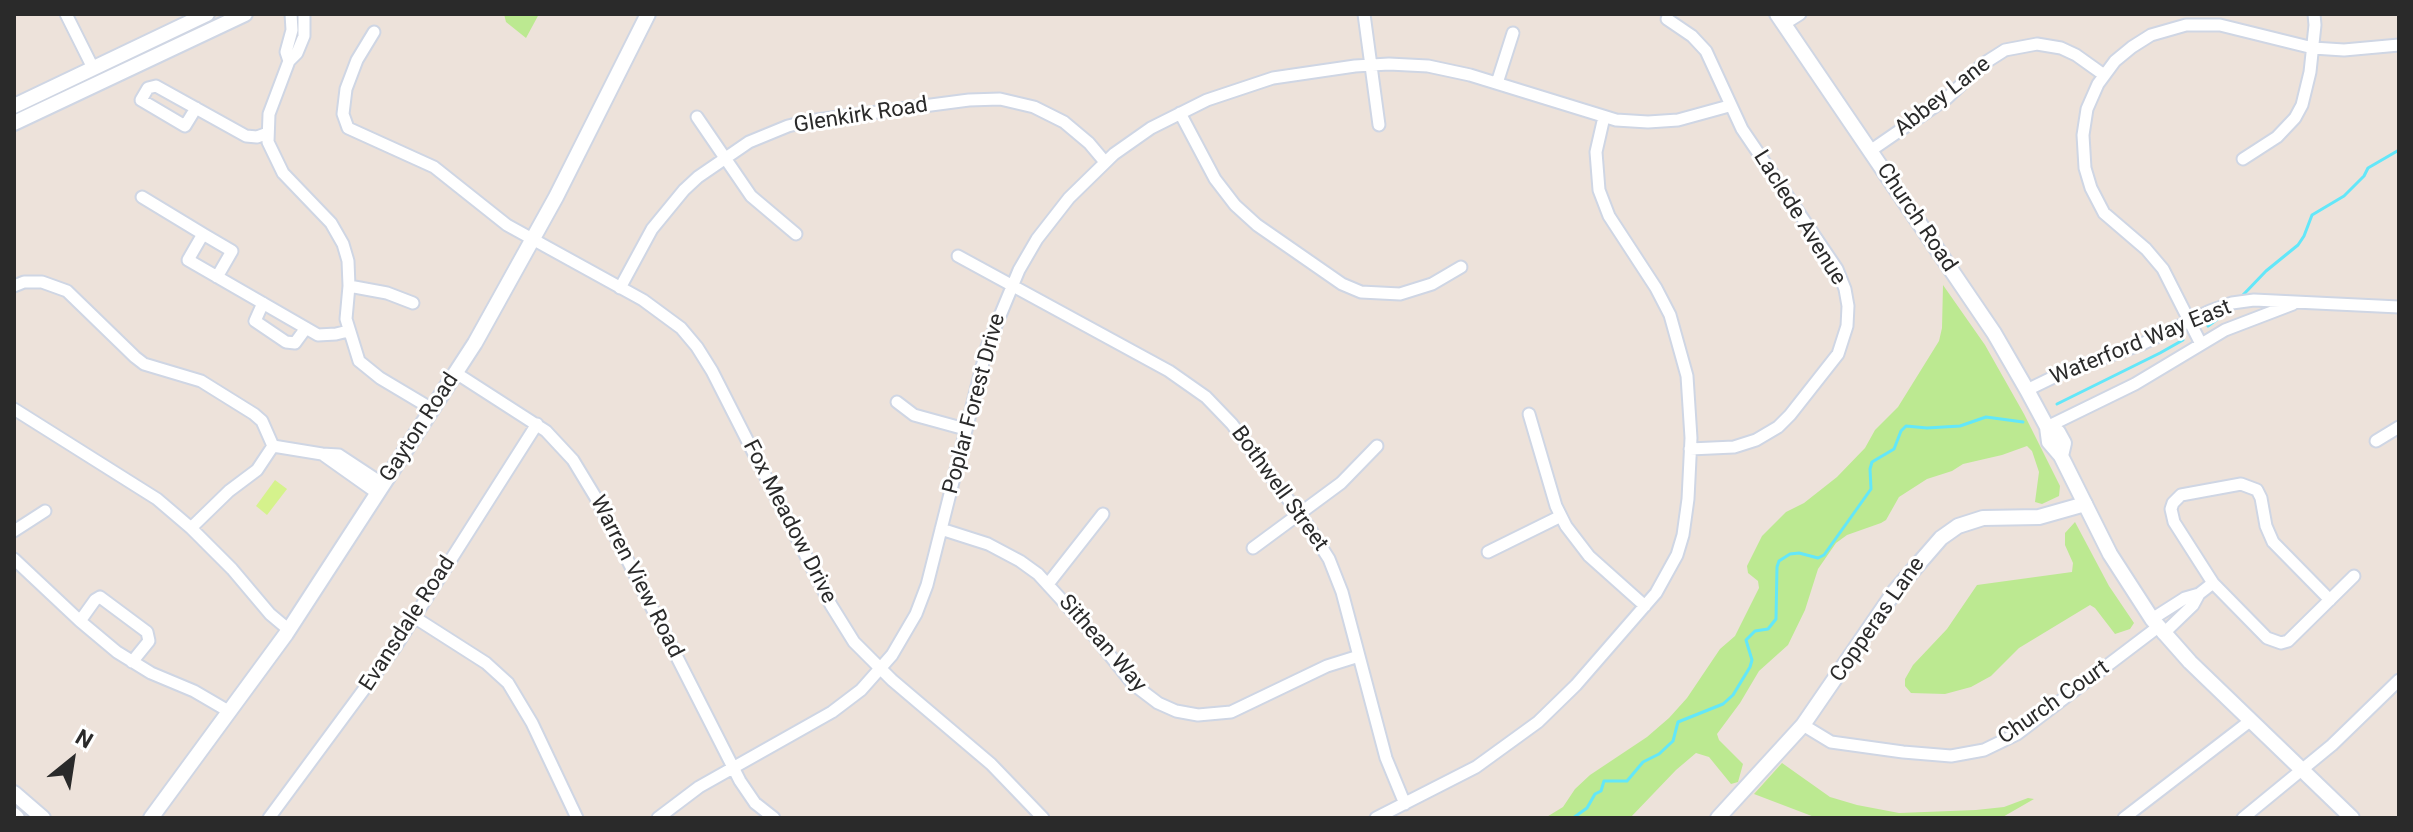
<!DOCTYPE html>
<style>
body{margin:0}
#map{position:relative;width:2413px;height:832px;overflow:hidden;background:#ede2da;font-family:Roboto,sans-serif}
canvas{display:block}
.frame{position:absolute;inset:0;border:16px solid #2a2a2a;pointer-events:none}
.north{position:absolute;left:32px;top:720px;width:80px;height:80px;-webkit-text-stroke:6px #fff;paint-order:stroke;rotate:30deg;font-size:22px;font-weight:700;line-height:32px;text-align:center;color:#2a2a2a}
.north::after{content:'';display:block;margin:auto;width:28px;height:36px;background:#2a2a2a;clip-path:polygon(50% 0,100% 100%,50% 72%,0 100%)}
</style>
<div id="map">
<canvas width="2413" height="832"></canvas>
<div class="frame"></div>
<div class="north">N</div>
</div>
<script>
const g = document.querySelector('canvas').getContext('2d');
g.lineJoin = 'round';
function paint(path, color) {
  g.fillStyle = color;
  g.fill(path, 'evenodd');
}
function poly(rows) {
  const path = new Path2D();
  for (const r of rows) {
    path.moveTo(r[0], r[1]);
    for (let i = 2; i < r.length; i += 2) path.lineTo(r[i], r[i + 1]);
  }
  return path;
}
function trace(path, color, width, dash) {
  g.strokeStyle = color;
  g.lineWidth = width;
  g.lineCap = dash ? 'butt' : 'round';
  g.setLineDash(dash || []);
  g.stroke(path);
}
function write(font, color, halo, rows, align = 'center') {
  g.font = font + ' Roboto,sans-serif';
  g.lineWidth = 6;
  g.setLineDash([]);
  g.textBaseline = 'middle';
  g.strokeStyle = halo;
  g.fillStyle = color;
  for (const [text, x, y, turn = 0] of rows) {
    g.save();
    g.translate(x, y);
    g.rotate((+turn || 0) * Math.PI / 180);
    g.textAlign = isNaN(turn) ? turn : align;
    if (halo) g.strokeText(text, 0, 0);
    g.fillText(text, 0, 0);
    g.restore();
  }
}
paint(poly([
 [504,14,539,14,526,38,506,22],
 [1943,285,1985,345,2024,414,2060,486,2059,496,2042,504,2035,502,2039,472,2032,451,2027,446,2002,455,1963,464,1952,471,1927,479,1899,497,1886,520,1881,523,1847,535,1836,543,1818,569,1805,610,1788,645,1759,671,1740,703,1717,734,1719,740,1743,764,1738,782,1731,784,1709,757,1696,753,1676,770,1630,818,1545,818,1563,807,1575,789,1590,775,1647,737,1669,718,1687,698,1720,649,1735,636,1759,588,1758,581,1748,573,1747,566,1762,536,1786,512,1804,503,1837,477,1865,448,1875,430,1898,407,1939,341,1942,328],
 [2075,522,2109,586,2132,620,2134,623,2130,629,2115,634,2095,608,2090,605,2019,648,1991,676,1971,687,1945,694,1911,693,1905,686,1905,679,1913,665,1947,629,1977,585,2072,572,2073,563,2065,545,2065,533],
 [1782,763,1830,797,1857,805,1899,813,1976,810,2004,807,2028,798,2034,799,2001,818,1817,818,1754,794]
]), '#bce991');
paint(poly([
 [275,480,287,489,267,515,256,506]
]), '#d5f28c');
trace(poly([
 [2243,295,2266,271,2298,245,2304,236,2312,215,2344,196,2364,176,2368,168,2399,150],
 [2208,326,2223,315],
 [2057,404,2160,353,2183,340],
 [1573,818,1587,808,1595,794,1601,791,1604,781,1627,781,1643,762,1659,754,1673,741,1678,722,1723,704,1733,695,1750,667,1752,660,1746,640,1755,631,1768,629,1776,619,1777,567,1779,561,1790,554,1799,553,1818,558,1824,555,1871,489,1870,469,1872,462,1894,449,1901,431,1906,426,1927,428,1960,426,1986,417,2023,422]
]), '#63e7f9', 3);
const minor = poly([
 [66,14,93,68],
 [304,14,304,36,297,53,289,61,269,114,268,142,283,173,331,223,343,244,348,261,349,286,346,319,359,361,380,378,432,409],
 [1364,14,1379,125],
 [1667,19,1692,36,1706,51,1742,129,1837,269,1845,289,1848,306,1847,326,1838,354,1790,415,1778,427,1756,440,1734,447,1690,449],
 [1784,24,1800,14],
 [374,32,357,60,346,89,343,114,348,128,434,167,507,225,643,300,681,328,697,347,712,371,831,605,854,642,892,680,991,764,1043,818],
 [289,61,286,52,292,30,291,14],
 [1497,83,1513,33],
 [196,108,185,126,141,100,148,88,156,86,246,136,257,137,268,133],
 [1180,113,1215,179,1235,205,1257,225,1342,284,1361,292,1400,294,1432,284,1461,267],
 [697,117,751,196,796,234],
 [1870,151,1947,98,1983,64,2005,50,2037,44,2061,48,2076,55,2104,75],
 [2243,159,2277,137,2295,118,2302,105,2310,72,2315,25,2314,14],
 [142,197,203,234,188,260,318,335,336,334,348,331],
 [203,234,232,251,217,277],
 [958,256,1169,371,1206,397,1232,424,1308,526,1329,559,1342,592,1386,758,1405,804],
 [14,286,24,282,42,282,67,291,135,357,144,364,201,381,254,414,262,421,273,446,322,454],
 [349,286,387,293,413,303],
 [620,288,652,229,684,190,698,177,749,142,788,126,809,121,969,100,1000,99,1034,107,1064,122,1089,143,1105,162],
 [263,303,255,321,286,342,295,343,306,328],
 [2201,344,2163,269,2146,249,2104,213,2091,188,2085,168,2083,135,2087,109,2098,84,2115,61,2132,47,2151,35,2186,25,2220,25,2313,48,2344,50,2399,45],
 [456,373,546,431,573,460,596,498,740,781,755,803,774,818],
 [2027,390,2064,372,2142,344,2210,311,2232,303,2254,300,2399,307],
 [897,402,914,415,965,429],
 [14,409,157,499,191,528,232,569,270,614,289,630],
 [1529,414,1556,506,1566,526,1589,556,1645,606],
 [2047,427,2135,384,2225,330,2293,304],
 [2376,441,2399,427],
 [377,493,322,454,339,455,383,484],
 [191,528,229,491,257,470,273,446],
 [941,529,988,544,1020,561,1038,574,1092,633,1133,684,1158,703,1176,711,1198,715,1231,712,1327,666,1359,656],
 [14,531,45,511],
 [1253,548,1341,483,1377,446],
 [1488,552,1561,516],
 [14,559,80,621,117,652,151,673,194,691,230,712],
 [2213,583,2174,522,2171,509,2173,503,2181,495,2241,484,2257,490,2261,498,2266,526,2273,542,2330,600],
 [1048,584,1103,514],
 [2199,594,2213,583,2267,638,2281,643,2288,641,2354,576],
 [414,617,486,663,508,683,532,723,577,818],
 [2152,619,2185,598,2199,594,2193,605,2163,634],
 [80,621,95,600,100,597,147,632,149,641,132,662],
 [1803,725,1831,742,1903,752,1951,756,1984,750,2017,734,2158,627],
 [269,818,396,646,537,424],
 [658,818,699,787,832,712,861,690,892,655,916,614,927,585,987,347,1019,270,1037,239,1069,198,1114,154,1151,128,1207,100,1273,78,1355,66,1389,64,1428,66,1470,75,1616,120,1648,122,1678,120,1729,106],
 [1376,818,1476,767,1538,722,1576,685,1656,593,1677,555,1683,535,1688,499,1691,438,1687,376,1670,315,1656,288,1609,216,1599,190,1596,152,1604,117],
 [2124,818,2250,721],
 [2243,818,2332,745,2399,680]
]);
const tertiary = poly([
 [151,818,286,634,475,343,556,197,648,14],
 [1718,818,1803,725,1895,591,1941,538,1958,526,1983,518,2039,517,2085,504]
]);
const secondary = poly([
 [1777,14,1994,333,2027,390,2047,427,2049,442,2061,456,2110,554,2152,619,2190,662,2352,818],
 [14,106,207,14],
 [14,123,245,14],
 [2047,427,2058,432,2064,443,2061,456],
 [14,793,43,818],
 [14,815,17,818]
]);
trace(minor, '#cfd6e4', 15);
trace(tertiary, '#cfd6e4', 18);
trace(secondary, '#cfd6e4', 18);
trace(minor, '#fff', 11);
trace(tertiary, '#fff', 14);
trace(secondary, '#fff', 14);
write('22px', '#2a2a2a', '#fff', [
 ["Abbey Lane",1943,97,-38],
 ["Glenkirk Road",861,116,-9],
 ["Laclede Avenue",1799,218,58],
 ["Church Road",1916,218,56],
 ["Waterford Way East",2141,343,-22],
 ["Poplar Forest Drive",975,404,-75],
 ["Gayton Road",420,428,-57],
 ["Bothwell Street",1279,489,54],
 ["Fox Meadow Drive",789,522,63],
 ["Warren View Road",636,577,63],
 ["Copperas Lane",1878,620,-55],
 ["Evansdale Road",408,624,-57],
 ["Sithean Way",1102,644,49],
 ["Church Court",2054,703,-35]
]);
</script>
